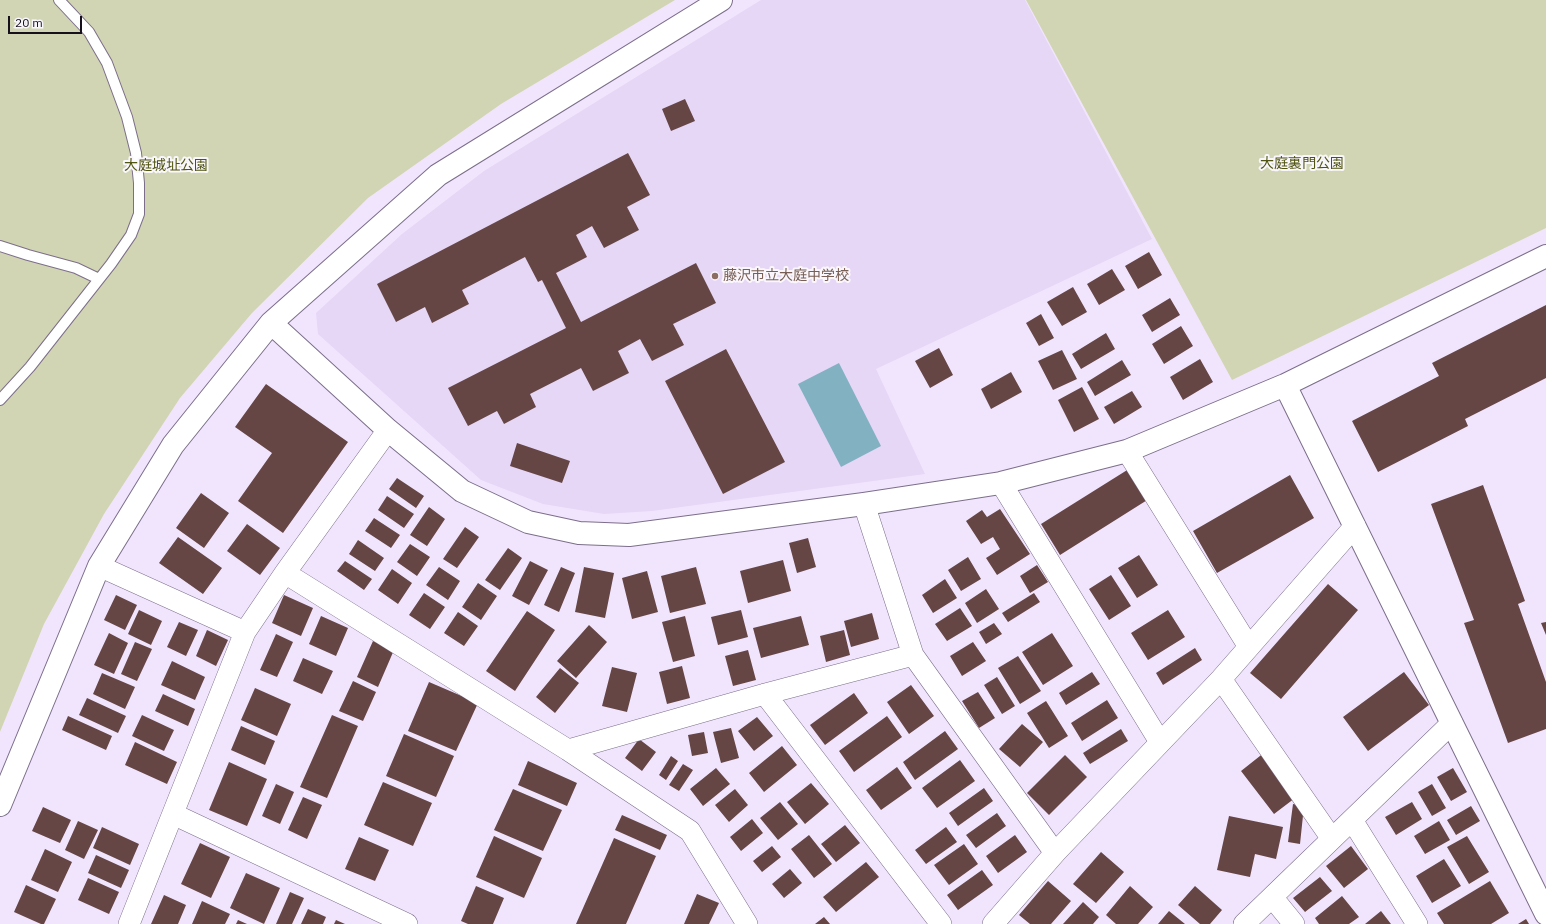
<!DOCTYPE html>
<meta charset="utf-8">
<style>
body{margin:0}
#map{position:relative;width:1546px;height:924px;overflow:hidden;background:#f1e5fe;font-family:"IBM Plex Sans",sans-serif}
canvas{display:block}
.scale{position:absolute;left:8px;top:16px;width:74px;height:18px;box-sizing:border-box;border:2px solid #15101b;border-top:0;padding-left:5px;font-size:12px;line-height:14px;white-space:nowrap;color:#15101b;-webkit-text-stroke:3px #f9f6fc;paint-order:stroke}
</style>
<div id="map">
<canvas width="1546" height="924"></canvas>
<div class="scale">20 m</div>
</div>
<script>
const g = document.querySelector('canvas').getContext('2d');
g.lineJoin = 'round';
function paint(path, color) {
  g.fillStyle = color;
  g.fill(path, 'evenodd');
}
function poly(rows) {
  const path = new Path2D();
  for (const r of rows) {
    path.moveTo(r[0], r[1]);
    for (let i = 2; i < r.length; i += 2) path.lineTo(r[i], r[i + 1]);
  }
  return path;
}
function trace(path, color, width, dash) {
  g.strokeStyle = color;
  g.lineWidth = width;
  g.lineCap = dash ? 'butt' : 'round';
  g.setLineDash(dash || []);
  g.stroke(path);
}
function write(font, color, halo, rows, align = 'center') {
  g.font = font + ' "IBM Plex Sans","Noto Sans JP",sans-serif';
  g.lineWidth = 4;
  g.setLineDash([]);
  g.textBaseline = 'middle';
  g.strokeStyle = halo;
  g.fillStyle = color;
  for (const [text, x, y, turn = 0] of rows) {
    g.save();
    g.translate(x, y);
    g.rotate((+turn || 0) * Math.PI / 180);
    g.textAlign = isNaN(turn) ? turn : align;
    if (halo) g.strokeText(text, 0, 0);
    g.fillText(text, 0, 0);
    g.restore();
  }
}
paint(poly([
 [761,0,1025,0,1152,239,876,369,925,474,652,511,604,514,543,504,481,480,318,334,316,313,402,234,484,171]
]), '#e6d7f6');
paint(poly([
 [0,0,675,0,501,104,368,198,252,313,180,398,104,514,44,624,0,732],
 [1026,0,1546,0,1546,228,1232,380]
]), '#d1d5b3');
paint(poly([
 [839,363,881,446,841,467,798,384]
]), '#82b2c2');
paint(poly([
 [685,99,695,121,671,131,662,109],
 [628,153,650,195,627,207,639,230,604,248,592,226,576,235,587,257,556,273,581,322,696,263,716,303,673,324,684,345,652,361,640,339,618,351,629,373,593,391,581,368,530,394,536,407,504,424,497,411,468,426,448,388,566,328,542,280,538,282,525,257,462,290,469,304,432,323,425,307,396,322,377,284],
 [1149,252,1162,275,1138,289,1125,266],
 [1112,269,1125,290,1099,305,1087,284],
 [1073,287,1087,312,1062,326,1047,302],
 [1170,298,1180,315,1152,332,1142,315],
 [1546,305,1546,378,1465,419,1468,426,1378,472,1352,421,1439,376,1432,363],
 [1041,314,1054,338,1039,346,1026,323],
 [1181,326,1193,346,1164,364,1152,344],
 [1106,333,1115,349,1081,369,1072,354],
 [939,348,953,375,930,388,915,361],
 [726,349,785,462,723,494,665,381],
 [1062,350,1077,379,1053,390,1038,361],
 [1200,359,1213,382,1183,400,1170,377],
 [1122,360,1131,375,1095,396,1087,382],
 [1011,372,1022,392,991,409,981,389],
 [266,384,348,442,283,533,238,501,272,453,235,427],
 [1082,387,1099,419,1074,432,1058,400],
 [1132,391,1142,407,1114,424,1104,407],
 [517,443,570,461,562,483,510,466],
 [1132,467,1152,497,1060,555,1041,524],
 [1290,475,1314,518,1217,573,1193,531],
 [397,478,424,496,416,508,389,489],
 [1483,485,1525,601,1518,604,1546,682,1546,729,1508,743,1464,623,1474,620,1431,504],
 [201,493,229,513,204,548,176,528],
 [387,496,414,514,404,528,378,510],
 [429,507,445,519,427,546,410,535],
 [1000,509,1030,554,997,575,986,558,1000,549,993,537,981,544,966,521,982,510,987,517],
 [374,518,400,535,391,548,365,531],
 [247,524,280,548,260,575,227,551],
 [465,527,479,537,457,568,443,559],
 [178,537,222,568,203,594,159,563],
 [808,538,816,567,797,573,789,543],
 [358,540,384,558,375,571,349,554],
 [410,544,430,557,417,576,397,562],
 [508,548,522,558,500,590,485,580],
 [1139,555,1158,585,1137,598,1118,568],
 [968,557,981,579,961,591,948,570],
 [783,560,791,591,748,603,740,571],
 [345,561,372,579,364,590,337,571],
 [530,561,548,570,529,605,512,596],
 [1037,565,1048,582,1030,593,1020,576],
 [439,567,460,581,448,600,426,585],
 [561,567,575,573,559,612,544,605],
 [584,567,614,573,605,618,575,612],
 [696,567,706,604,670,613,661,576],
 [392,569,412,583,398,604,378,590],
 [647,571,658,612,632,619,622,578],
 [1111,575,1131,606,1109,620,1089,589],
 [945,579,957,598,933,613,922,595],
 [478,583,497,596,481,620,462,607],
 [1328,584,1358,610,1281,699,1250,673],
 [986,589,999,609,977,623,965,603],
 [424,593,445,607,430,629,409,615],
 [1034,593,1040,602,1008,622,1002,613],
 [116,595,137,605,125,630,104,620],
 [284,595,313,608,301,636,272,623],
 [960,608,972,626,947,641,935,624],
 [139,610,162,621,151,645,128,634],
 [741,610,748,637,718,645,711,617],
 [1168,610,1185,637,1148,660,1131,633],
 [527,611,555,630,515,691,486,671],
 [458,612,478,626,464,646,444,633],
 [872,613,879,639,851,647,844,621],
 [321,616,348,628,336,656,309,644],
 [685,616,695,656,673,662,662,622],
 [801,616,809,645,761,658,753,628],
 [179,622,198,630,186,656,167,647],
 [1546,622,1546,635,1541,623],
 [994,623,1002,634,986,644,979,632],
 [589,625,607,642,576,678,557,661],
 [207,630,228,640,216,666,196,656],
 [844,630,850,655,826,662,820,636],
 [109,633,128,643,114,674,94,665],
 [1052,633,1073,666,1043,685,1022,652],
 [276,634,293,642,277,677,260,670],
 [373,641,394,650,378,687,357,677],
 [135,642,152,649,137,681,121,674],
 [973,642,986,661,962,676,950,656],
 [1195,648,1202,660,1163,685,1156,673],
 [748,650,756,680,733,686,725,656],
 [1018,656,1041,691,1020,704,998,668],
 [303,658,333,671,322,694,293,681],
 [172,661,205,677,195,700,161,685],
 [682,666,690,698,667,704,659,672],
 [612,667,637,673,627,712,602,706],
 [560,668,579,683,555,713,536,697],
 [1092,672,1100,684,1066,705,1059,693],
 [1404,672,1429,705,1368,751,1343,717],
 [102,673,135,687,125,709,93,694],
 [997,677,1015,706,1002,714,984,685],
 [353,681,376,692,363,721,339,711],
 [429,682,478,703,456,751,408,731],
 [911,685,934,716,909,734,887,702],
 [255,688,291,704,277,736,241,720],
 [978,692,995,718,979,728,962,701],
 [854,693,868,713,825,745,810,725],
 [163,694,195,709,188,726,155,711],
 [87,698,126,716,118,733,79,715],
 [1107,700,1118,718,1082,741,1071,723],
 [1046,701,1068,736,1049,748,1027,713],
 [142,715,174,730,164,751,132,736],
 [332,715,358,726,327,798,300,787],
 [68,716,112,736,106,750,62,730],
 [887,716,902,737,854,772,839,751],
 [757,717,773,736,754,751,738,731],
 [1022,724,1043,742,1020,767,999,749],
 [241,726,275,741,265,765,231,750],
 [731,728,739,758,721,763,713,732],
 [1121,729,1128,741,1090,764,1083,753],
 [945,731,958,749,915,780,903,762],
 [704,732,708,753,692,756,688,735],
 [404,734,454,756,436,797,386,776],
 [639,739,656,752,642,771,625,758],
 [135,742,177,762,167,784,125,765],
 [782,746,797,765,764,792,749,773],
 [1265,752,1299,795,1274,814,1241,771],
 [1065,755,1087,777,1049,815,1027,793],
 [671,756,678,761,666,780,659,775],
 [960,760,975,781,937,808,922,788],
 [528,761,577,783,567,806,518,785],
 [229,762,267,779,247,826,209,810],
 [683,764,693,770,679,791,669,785],
 [897,767,912,788,881,810,866,790],
 [716,768,730,784,703,806,690,789],
 [1453,768,1467,792,1451,801,1437,777],
 [383,782,432,803,413,846,364,825],
 [811,783,829,804,805,824,787,802],
 [276,784,294,792,280,824,262,816],
 [1432,784,1446,808,1432,816,1418,792],
 [984,788,993,801,958,826,949,813],
 [513,789,562,810,543,851,494,830],
 [735,789,748,805,729,822,715,805],
 [303,797,322,805,307,839,288,830],
 [780,802,798,824,778,840,760,818],
 [1412,802,1422,819,1396,835,1385,817],
 [1293,804,1304,806,1300,844,1288,842],
 [1471,806,1480,821,1456,835,1447,820],
 [43,807,71,820,60,843,32,831],
 [997,813,1006,826,976,848,966,835],
 [622,815,667,835,660,850,615,830],
 [1229,816,1283,827,1276,859,1255,854,1250,877,1217,870],
 [752,819,763,833,741,851,730,837],
 [78,821,98,830,84,859,65,850],
 [1439,821,1450,840,1425,854,1414,836],
 [845,825,860,843,836,862,821,844],
 [102,827,139,844,130,865,93,848],
 [946,827,957,842,926,864,915,850],
 [809,835,832,864,814,878,791,849],
 [1015,835,1027,852,998,873,986,856],
 [494,836,542,858,524,898,476,877],
 [1467,836,1489,872,1469,884,1447,847],
 [359,837,389,850,375,881,345,869],
 [614,838,656,856,626,924,576,924],
 [200,843,230,857,211,898,181,884],
 [964,844,978,864,949,885,934,865],
 [772,846,781,857,762,872,753,861],
 [1351,846,1368,869,1344,888,1326,866],
 [45,849,72,862,58,892,31,880],
 [1101,852,1124,872,1096,903,1073,884],
 [96,855,129,870,121,888,88,873],
 [1444,859,1461,886,1432,903,1416,876],
 [866,862,879,877,836,912,823,897],
 [790,869,802,883,784,898,772,884],
 [982,870,993,885,958,910,947,895],
 [246,873,280,888,264,924,230,908],
 [1320,877,1332,891,1305,912,1293,898],
 [88,878,119,892,109,914,78,900],
 [1048,881,1071,901,1051,924,1030,924,1019,915],
 [1490,881,1509,913,1491,924,1444,924,1437,913],
 [26,885,56,899,44,924,41,924,14,912],
 [476,886,504,898,493,924,468,924,461,921],
 [1130,886,1153,907,1138,924,1116,924,1106,915],
 [1195,886,1222,910,1210,924,1200,924,1178,905],
 [290,892,304,898,292,924,276,924],
 [697,894,719,903,709,924,684,924],
 [164,895,186,905,178,924,151,924],
 [1342,896,1359,917,1349,924,1319,924,1315,918],
 [202,901,230,914,225,924,192,924],
 [1083,902,1099,917,1093,924,1063,924],
 [308,909,326,917,323,924,301,924],
 [1169,911,1185,924,1158,924],
 [1381,911,1391,924,1365,924],
 [824,917,830,924,815,924],
 [1526,919,1529,924,1518,924],
 [238,920,247,924,236,924],
 [336,920,345,924,334,924]
]), '#664545');
const lane = poly([
 [0,246,28,255,76,268,99,279],
 [0,400,30,367,111,264,131,235,139,214,139,183,136,153,127,117,107,63,89,32,59,0]
]);
const street = poly([
 [1127,451,1249,647],
 [1001,483,1160,742],
 [864,504,913,655,1055,853],
 [99,566,245,632],
 [285,573,568,750,690,831,747,924],
 [1221,679,1332,839],
 [765,694,941,924],
 [568,750,765,694,913,655],
 [173,814,407,924],
 [1352,820,1417,924],
 [1272,897,1294,924],
 [129,924,245,632,285,573,388,430],
 [993,924,1055,853,1221,679,1355,526],
 [1244,924,1452,723]
]);
const secondary = poly([
 [271,323,388,430,462,491,528,522,579,533,629,535,864,504,1001,483,1127,451,1285,385,1546,256],
 [1285,385,1546,914],
 [0,805,99,566,173,445,271,323,438,175,721,0]
]);
trace(lane, '#7c6e8a', 12);
trace(street, '#7c6e8a', 22);
trace(secondary, '#7c6e8a', 24);
trace(lane, '#fff', 10);
trace(street, '#fff', 21);
trace(secondary, '#fff', 22);
for (const [x, y, r, color] of [
 [715,276,4,"#8d6e63"]
]) {
  const dot = new Path2D();
  dot.arc(x, y, r, 0, 2 * Math.PI);
  g.fillStyle = color;
  g.fill(dot);
  trace(dot, '#f9f6fc', 1.5);
}
write('14px', '#505411', '#f9f6fc', [
 ["大庭裏門公園",1302,164],
 ["大庭城址公園",166,166]
]);
write('14px', '#785e54', '#f9f6fc', [
 ["藤沢市立大庭中学校",723,276]
], 'left');
</script>
